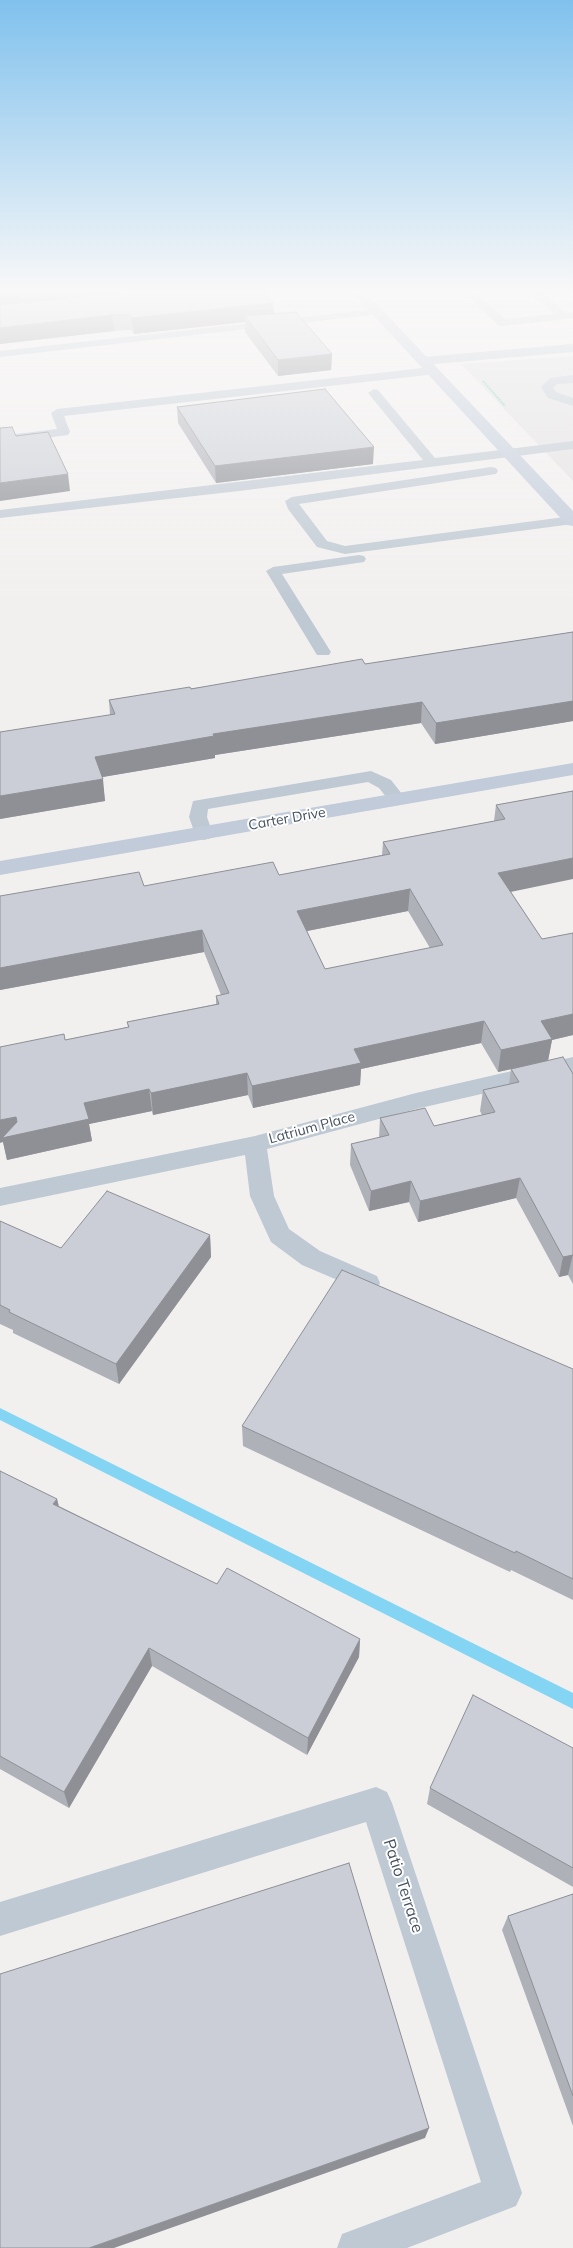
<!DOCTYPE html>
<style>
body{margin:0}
canvas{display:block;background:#f2f0ef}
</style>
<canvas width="573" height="2248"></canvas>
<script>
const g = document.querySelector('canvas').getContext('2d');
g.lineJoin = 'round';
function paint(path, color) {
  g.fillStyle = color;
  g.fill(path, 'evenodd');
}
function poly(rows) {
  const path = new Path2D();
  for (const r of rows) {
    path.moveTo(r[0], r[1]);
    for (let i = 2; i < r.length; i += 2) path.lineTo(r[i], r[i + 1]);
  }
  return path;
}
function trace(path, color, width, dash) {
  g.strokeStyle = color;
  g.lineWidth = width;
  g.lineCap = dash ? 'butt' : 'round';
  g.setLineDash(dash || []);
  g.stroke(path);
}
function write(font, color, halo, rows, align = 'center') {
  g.font = font + ' Mulish,sans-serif';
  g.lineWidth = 4;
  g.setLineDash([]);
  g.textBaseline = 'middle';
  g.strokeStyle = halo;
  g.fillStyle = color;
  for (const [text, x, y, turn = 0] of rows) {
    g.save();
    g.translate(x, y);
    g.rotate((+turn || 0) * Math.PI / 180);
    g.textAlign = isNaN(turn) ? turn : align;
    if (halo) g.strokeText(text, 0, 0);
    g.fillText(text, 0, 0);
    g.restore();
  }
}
paint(poly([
 [573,356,573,481,461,364]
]), '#e3e1e1');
paint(poly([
 [0,1408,573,1693,573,1709,0,1420,0,1408]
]), '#84d4f4');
trace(poly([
 [483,381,505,406]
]), '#6fd4aa', 2, [2, 1]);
paint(poly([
 [464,292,475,292,505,319,554,314,530,292,542,292,566,313,573,312,573,318,502,326,498,325,464,292],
 [376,309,382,312,380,314,0,357,0,351,376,309],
 [432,367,438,371,436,374,64,416,70,432,68,435,0,444,0,436,57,429,51,413,57,409,432,367],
 [573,375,573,383,557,384,553,388,556,392,573,398,573,406,548,398,541,387,550,378,573,375],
 [374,389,378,390,435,458,573,441,573,449,239,491,0,518,0,510,423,460,368,393,374,389],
 [491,467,496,468,498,471,496,474,299,504,327,541,345,546,572,516,573,524,345,554,317,547,288,509,285,501,292,497,491,467],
 [359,555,364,556,366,559,364,562,282,574,331,652,329,655,317,655,266,571,273,567,359,555],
 [371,771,391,780,406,799,403,803,391,803,379,788,368,782,208,809,207,817,213,834,211,838,204,840,197,838,195,834,189,817,193,801,371,771],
 [573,1057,573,1073,416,1109,267,1149,274,1196,289,1229,320,1251,377,1276,380,1283,377,1290,368,1293,302,1265,271,1242,250,1196,245,1155,0,1206,0,1188,255,1136,416,1093,573,1057],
 [376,1787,387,1792,392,1803,522,2193,516,2206,407,2248,337,2248,342,2234,481,2182,366,1822,0,1936,0,1902,376,1787]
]), '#bfc9d3');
paint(poly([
 [573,344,573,352,423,365,416,361,423,357,573,344]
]), '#bfc9d3');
paint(poly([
 [352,292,365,292,573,511,573,526,567,525,352,292],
 [573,763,573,775,0,875,0,861,573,763]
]), '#c1cbda');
paint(poly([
 [0,292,273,303,274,314,332,354,331,370,278,376,245,332,245,322,134,334,131,330,114,331,0,344],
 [177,407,373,464,216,483,178,423],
 [573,632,573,721,435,744,421,723,215,755,215,758,102,777,105,801,0,819,110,715,109,700,365,664],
 [573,791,511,892,542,939,573,933,573,1035,552,1040,548,1060,573,1074,573,1284,568,1275,559,1277,516,1198,418,1222,409,1202,369,1211,350,1165,351,1144,379,1138,380,1118,434,1126,482,1115,480,1111,483,1090,509,1084,511,1069,498,1072,481,1043,361,1069,360,1085,253,1108,248,1095,153,1115,152,1111,89,1124,92,1141,7,1160,3,1142,65,1040,128,1027,127,1022,216,1004,216,996,221,995,204,952,0,990,0,896,144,886,279,875,382,855,383,842,494,821,496,805],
 [408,911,430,948,325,969,307,931],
 [0,1221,61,1248,210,1235,211,1257,119,1384,13,1333,13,1330,0,1324],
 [573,1369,573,1600,511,1570,510,1572,243,1446,242,1426],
 [0,1471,57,1499,59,1506,217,1584,360,1639,359,1657,307,1755,152,1666,69,1808,0,1769],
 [573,1748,573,1887,427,1804,430,1788],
 [573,1894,573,2126,502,1930,508,1916]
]), '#afb1b8');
paint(poly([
 [30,292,181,292,0,311,0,295],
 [273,303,274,318,245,316,245,322,134,334,132,318],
 [112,315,114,331,0,344,0,328],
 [332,354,331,370,278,376,278,360],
 [374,447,373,464,216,483,215,466],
 [68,474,70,491,0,501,0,483],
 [573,701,573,721,435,744,436,723],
 [422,702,421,723,215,755,215,758,97,778,95,757,213,734],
 [103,779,105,801,0,819,0,796],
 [573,858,573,879,496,895,498,873],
 [410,889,408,911,297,933,297,911],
 [202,930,204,952,0,990,0,968],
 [573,1014,573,1035,552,1040,548,1061,498,1072,501,1050,541,1021],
 [484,1021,481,1043,361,1069,360,1085,253,1108,252,1086,354,1049],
 [247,1073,248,1095,153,1115,151,1093],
 [149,1089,152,1111,89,1124,92,1141,7,1160,3,1142,0,1143,0,1120],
 [520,1178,516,1198,418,1222,420,1201],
 [411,1181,409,1202,369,1211,371,1191],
 [210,1235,211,1257,119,1384,116,1364],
 [573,1254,568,1275,559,1277,563,1257],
 [57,1499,61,1518,53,1504],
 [360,1639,359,1657,307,1755,308,1738],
 [149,1648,152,1666,69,1808,64,1792],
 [429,2128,425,2138,114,2248,89,2248]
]), '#8e9096');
const building = poly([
 [0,292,30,292,0,295,0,292],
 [127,292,265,292,273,303,132,318,130,315,112,315,0,328,0,305,127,292],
 [296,312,332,354,278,360,245,316,296,312],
 [325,389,374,447,215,466,177,407,325,389],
 [12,427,16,436,48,432,68,474,0,483,0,428,12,427],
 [573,632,573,701,436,723,422,702,213,734,214,736,95,757,103,779,0,796,0,732,115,714,109,700,190,687,191,689,362,659,365,664,573,632],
 [573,791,573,858,498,873,542,939,573,933,573,1014,541,1021,552,1039,501,1050,484,1021,354,1049,361,1063,252,1086,247,1073,151,1093,149,1089,84,1103,89,1119,2,1138,17,1122,16,1117,0,1120,0,1047,64,1034,65,1040,129,1027,127,1022,219,1004,216,996,229,993,202,930,0,968,0,896,139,872,144,886,273,862,279,875,390,854,383,842,505,819,496,805,573,791],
 [410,889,443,945,325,969,297,911,410,889],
 [563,1057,573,1074,573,1255,563,1257,520,1178,420,1201,411,1181,371,1191,351,1144,389,1135,380,1118,425,1108,434,1126,495,1112,483,1090,519,1082,511,1069,563,1057],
 [107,1191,210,1235,116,1364,9,1312,10,1310,0,1305,0,1221,61,1248,107,1191],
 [342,1270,573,1369,573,1579,516,1551,515,1553,242,1426,342,1270],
 [0,1471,57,1499,53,1504,217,1584,227,1568,360,1639,308,1738,149,1648,64,1792,0,1756,0,1471],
 [473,1695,573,1748,573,1868,430,1788,473,1695],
 [349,1863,429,2128,89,2248,0,2248,0,1974,349,1863],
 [573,1894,573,2096,508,1916,573,1894]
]);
paint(building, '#cbced6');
trace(building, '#8e9096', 1);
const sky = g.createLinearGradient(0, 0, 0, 607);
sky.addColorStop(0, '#80c1ed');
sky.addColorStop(0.48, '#f9f8f8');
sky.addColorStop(1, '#f9f8f800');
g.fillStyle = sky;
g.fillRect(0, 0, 573, 607);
write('14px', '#46515f', '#fff', [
 ["Carter Drive",287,819,-10],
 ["Latrium Place",312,1128,-15]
]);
write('16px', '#46515f', '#fff', [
 ["Patio Terrace",403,1886,72]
]);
</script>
